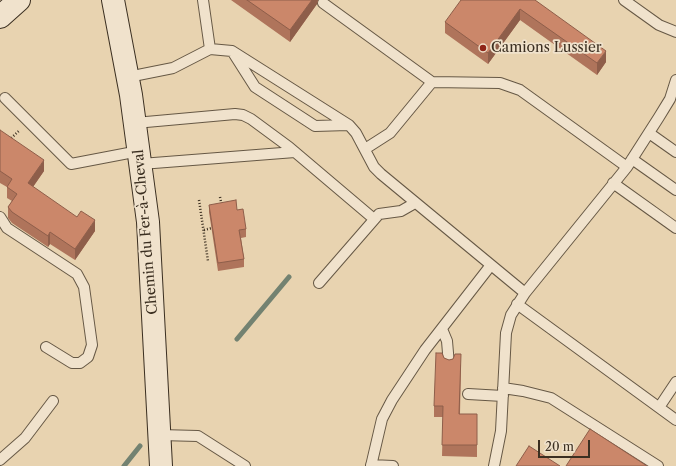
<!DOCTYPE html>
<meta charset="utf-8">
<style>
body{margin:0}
#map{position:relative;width:676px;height:466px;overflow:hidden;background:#e8d3b0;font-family:"Libre Caslon Text",serif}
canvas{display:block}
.scale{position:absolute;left:538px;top:440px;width:52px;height:18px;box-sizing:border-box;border:2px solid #3b2f21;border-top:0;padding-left:5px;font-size:12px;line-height:14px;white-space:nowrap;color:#3b2f21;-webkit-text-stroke:3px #f0e2cc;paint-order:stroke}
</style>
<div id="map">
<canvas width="676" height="466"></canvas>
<div class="scale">20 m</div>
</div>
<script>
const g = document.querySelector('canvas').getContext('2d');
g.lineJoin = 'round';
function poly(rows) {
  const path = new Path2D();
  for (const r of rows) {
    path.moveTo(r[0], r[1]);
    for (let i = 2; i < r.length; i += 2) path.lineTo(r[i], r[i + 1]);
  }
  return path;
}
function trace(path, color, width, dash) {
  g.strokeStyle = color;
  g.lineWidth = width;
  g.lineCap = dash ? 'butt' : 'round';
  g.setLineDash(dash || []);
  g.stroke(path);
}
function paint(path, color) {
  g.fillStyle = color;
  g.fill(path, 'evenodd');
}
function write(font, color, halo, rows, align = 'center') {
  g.font = font + ' "Libre Caslon Text",serif';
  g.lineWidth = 3.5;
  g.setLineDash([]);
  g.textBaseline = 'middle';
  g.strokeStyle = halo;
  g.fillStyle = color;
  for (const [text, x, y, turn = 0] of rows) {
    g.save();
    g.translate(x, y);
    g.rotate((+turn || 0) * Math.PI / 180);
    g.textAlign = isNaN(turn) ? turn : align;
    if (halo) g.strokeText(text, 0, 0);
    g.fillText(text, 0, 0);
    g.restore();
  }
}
trace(poly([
 [237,339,289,277],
 [124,466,140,446]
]), '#738271', 5);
const lane = poly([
 [203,0,210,49],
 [624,0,659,25,676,32],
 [323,3,432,82,500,83,520,90,627,167],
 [234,54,255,87,315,126,348,125],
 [128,77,173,68,210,49,232,51,349,125,356,133,374,167,381,174,525,293],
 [5,98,71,164,139,151],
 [135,123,235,114,243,115,251,119,289,147,374,219],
 [649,133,676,152],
 [365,149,390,133,432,82],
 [632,159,676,190],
 [141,164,295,152],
 [613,183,676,228],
 [0,217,7,228,77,274,84,287,92,345,88,357,80,363,72,363,46,347],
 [319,283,379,214,401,211,415,203],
 [517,304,676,420],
 [442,329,447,341,449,365],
 [503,388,523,391,551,398,658,466],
 [468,394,503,396],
 [660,406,676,382],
 [160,435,198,436,245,466],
 [0,460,25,438,53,401],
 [371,465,393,466],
 [371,466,382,419,392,400,425,350,491,265],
 [494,466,501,431,506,333,511,315,525,293,627,167,659,117,670,99,676,80]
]);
const secondary = poly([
 [113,0,131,95,148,222,161,466],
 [0,17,19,0]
]);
trace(lane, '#665845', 12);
trace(secondary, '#3b2f21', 24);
trace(poly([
 [9,140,20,130],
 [220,197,222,206],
 [199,200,208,261],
 [204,230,212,228]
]), '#3b2f21', 2.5, [1, 2]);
trace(lane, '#f0e2cc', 10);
trace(secondary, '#f0e2cc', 22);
paint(poly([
 [231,0,318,0,317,4,290,42],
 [535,0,606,62,597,75,520,20,488,64,445,33,445,22],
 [0,130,44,171,33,187,95,231,75,260,50,244,48,247,12,223,8,218,8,207,12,201,7,198,7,187,0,183],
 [209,205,237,210,246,229,246,237,241,238,244,259,244,267,218,271,209,212],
 [444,358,449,360,453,359,461,365,460,414,477,414,477,457,442,456,443,417,434,417,434,406]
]), '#af745b');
paint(poly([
 [312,0,318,0,317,4,290,42,290,30],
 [520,9,520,20,488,64,488,53],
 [606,51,606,62,597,75,597,63],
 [44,160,44,171,28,194,28,183],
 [95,220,95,231,75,260,75,249],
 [50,232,50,244,48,247,48,236]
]), '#8e5e4a');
const building = poly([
 [247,0,312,0,290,30,247,0],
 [461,0,535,0,606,51,597,63,520,9,488,53,445,22,461,0],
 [0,130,44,160,28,183,77,217,81,211,95,220,75,249,50,232,48,236,12,212,8,207,17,194,7,187,12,179,0,171,0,130],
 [236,200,237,210,243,209,246,229,239,230,244,259,218,263,209,205,236,200],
 [436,353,442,353,444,358,449,360,453,359,455,354,461,354,459,414,477,414,477,445,442,445,443,406,434,406,436,353],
 [590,429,647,466,566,466,590,429],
 [529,446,560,466,516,466,529,446]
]);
paint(building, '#cb876a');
trace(building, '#8e5e4a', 1);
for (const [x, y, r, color] of [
 [483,48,4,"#8f2418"]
]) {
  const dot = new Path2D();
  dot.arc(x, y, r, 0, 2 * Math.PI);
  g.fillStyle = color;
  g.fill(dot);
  trace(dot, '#f0e2cc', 1.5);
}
write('14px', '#3b2f21', '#f0e2cc', [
 ["Camions Lussier",491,48]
], 'left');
write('14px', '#3b2f21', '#f0e2cc', [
 ["Chemin du Fer-à-Cheval",146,232,-95]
]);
</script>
